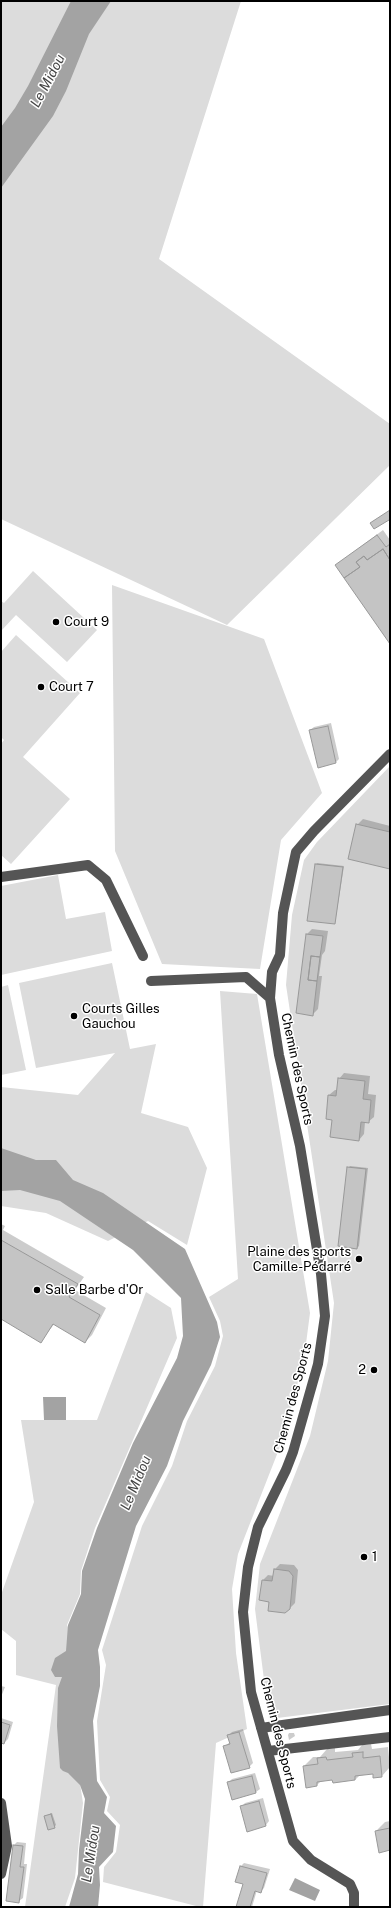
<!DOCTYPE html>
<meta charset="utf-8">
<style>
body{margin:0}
#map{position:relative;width:391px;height:1908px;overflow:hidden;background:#fff;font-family:"Public Sans",sans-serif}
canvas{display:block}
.frame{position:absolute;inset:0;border:2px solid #000;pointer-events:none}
</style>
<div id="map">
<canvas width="391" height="1908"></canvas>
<div class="frame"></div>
</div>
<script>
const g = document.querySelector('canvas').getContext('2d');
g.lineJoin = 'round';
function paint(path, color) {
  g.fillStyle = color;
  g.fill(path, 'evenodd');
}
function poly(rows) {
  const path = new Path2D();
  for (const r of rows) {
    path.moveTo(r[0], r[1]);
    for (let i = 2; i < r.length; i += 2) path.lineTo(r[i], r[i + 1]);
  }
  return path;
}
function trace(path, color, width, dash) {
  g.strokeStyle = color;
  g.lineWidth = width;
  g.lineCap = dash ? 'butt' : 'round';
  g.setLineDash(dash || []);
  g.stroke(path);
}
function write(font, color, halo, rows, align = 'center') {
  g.font = font + ' "Public Sans",sans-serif';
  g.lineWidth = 3;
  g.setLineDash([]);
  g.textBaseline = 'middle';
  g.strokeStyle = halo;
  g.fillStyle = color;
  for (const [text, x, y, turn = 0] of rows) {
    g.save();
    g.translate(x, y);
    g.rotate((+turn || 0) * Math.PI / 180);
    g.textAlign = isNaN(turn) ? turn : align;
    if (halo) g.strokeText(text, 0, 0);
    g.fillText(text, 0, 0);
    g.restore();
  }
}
paint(poly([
 [1,1,241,1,159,259,390,424,390,465,227,625,1,519],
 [33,571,97,630,67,662,16,615,1,631,1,601,4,603],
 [112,585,264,639,322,793,281,840,260,969,162,964,115,851],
 [16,635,80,693,23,757,70,799,11,864,1,855,1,744,4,740,1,737,1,652],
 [390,766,390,1704,269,1719,255,1609,260,1564,310,1436,328,1361,334,1303,286,985,292,915,304,860,317,842],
 [58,875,66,919,105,912,112,951,1,975,1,886],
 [112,963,130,1049,156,1044,141,1113,188,1127,207,1168,187,1245,148,1221,108,1241,46,1213,1,1206,1,1087,78,1095,115,1053,36,1068,19,983],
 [8,985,26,1070,1,1075,1,987],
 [220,991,257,994,310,1313,304,1359,283,1439,238,1554,232,1589,236,1653,247,1729,216,1743,203,1907,200,1907,103,1882,104,1867,116,1852,120,1825,107,1811,110,1797,100,1780,97,1721,106,1665,102,1650,142,1526,172,1466,187,1421,215,1366,223,1336,220,1321,209,1297,238,1279],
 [146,1292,171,1308,177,1338,95,1528,81,1571,80,1594,67,1625,73,1638,71,1725,83,1803,75,1878,65,1907,25,1907,56,1685,16,1675,16,1641,1,1629,1,1595,34,1502,21,1420,97,1420]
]), '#dcdcdc');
paint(poly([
 [71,1,111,1,89,34,66,91,53,116,1,188,1,127,15,108,28,86],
 [1,1148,36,1160,56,1160,73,1180,103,1193,185,1249,217,1322,220,1337,211,1365,183,1421,167,1466,136,1526,98,1650,100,1667,100,1686,93,1721,97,1781,107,1797,104,1813,116,1826,113,1852,99,1867,100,1885,98,1907,69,1907,78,1874,79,1850,85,1799,80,1785,68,1773,63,1771,60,1768,57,1726,58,1688,62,1677,55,1677,51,1670,55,1658,66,1651,68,1625,81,1594,82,1571,97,1528,133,1443,177,1358,183,1336,181,1298,133,1250,60,1201,20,1190,1,1191],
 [43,1397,66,1397,66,1420,44,1420],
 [295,1878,320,1890,315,1901,289,1890]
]), '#a3a3a3');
paint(poly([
 [383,530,390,540,390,642,336,565],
 [331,723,339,759,336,762,310,730,314,727],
 [363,819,390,826,390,868,357,825],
 [317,863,344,866,335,923,316,864],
 [312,929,328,931,325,951,322,955,319,976,322,976,318,1009,312,1015,307,934],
 [344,1073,370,1076,368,1094,376,1095,374,1117,368,1122,365,1122,364,1134,359,1140,334,1119,329,1095,335,1090,338,1090,339,1079],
 [350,1166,368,1168,359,1246,357,1248,348,1168],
 [1,1224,5,1226,3,1230,84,1277,75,1290,106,1308,92,1335,85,1342,55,1323,41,1341,1,1318],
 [280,1564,294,1565,298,1570,295,1603,289,1609,270,1601,263,1580,268,1575,274,1576,275,1569],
 [1,1686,5,1687,1,1697],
 [1,1718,13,1722,8,1739,4,1743,1,1742],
 [243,1729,253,1763,249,1767,224,1747,230,1742,228,1736,232,1732],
 [289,1733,294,1733,295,1736,289,1740,288,1735],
 [371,1744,372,1749,388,1747,390,1767,382,1776,374,1773,360,1775,355,1780,322,1780,317,1785,304,1766,313,1757,320,1757,327,1749,335,1748,335,1752,358,1750,362,1745],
 [255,1773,260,1789,256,1792,233,1799,228,1783,232,1779],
 [263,1798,269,1821,266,1825,248,1831,241,1807,245,1803],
 [52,1813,56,1825,54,1827,45,1816],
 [390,1821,390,1849,376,1831,385,1822],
 [17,1842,26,1843,24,1864,27,1864,23,1898,19,1901,13,1846],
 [244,1863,270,1869,264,1888,260,1892,257,1890,252,1907,237,1907,244,1884,240,1867]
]), '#0003');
const building = poly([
 [390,510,390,522,389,520,374,529,370,523,390,510],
 [377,535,386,547,390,544,390,560,383,549,367,560,364,556,356,562,360,567,344,578,335,565,377,535],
 [383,549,390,560,390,644,344,578,360,567,356,562,364,556,367,560,383,549],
 [328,726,336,763,318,768,309,730,328,726],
 [356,824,390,832,390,869,348,859,356,824],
 [315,864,343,867,335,924,307,921,315,864],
 [306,934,323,936,320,957,311,956,308,980,317,981,313,1016,296,1013,306,934],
 [311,956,320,957,317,981,308,980,311,956],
 [338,1078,365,1081,363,1099,371,1100,369,1123,361,1122,359,1141,330,1137,332,1120,326,1119,328,1095,336,1096,338,1078],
 [347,1167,366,1169,357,1249,338,1246,347,1167],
 [1,1240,78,1284,69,1297,100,1315,85,1343,53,1324,41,1343,1,1319,1,1240],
 [274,1569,289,1571,293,1576,290,1609,285,1613,268,1611,269,1602,259,1600,262,1580,272,1581,274,1569],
 [1,1722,10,1725,4,1744,1,1743,1,1722],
 [239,1732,250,1768,231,1773,223,1746,230,1744,227,1735,239,1732],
 [363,1752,363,1758,380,1756,382,1777,373,1778,373,1774,355,1776,355,1780,333,1783,332,1780,317,1782,317,1786,306,1788,303,1766,318,1764,317,1758,326,1757,327,1760,353,1757,352,1753,363,1752],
 [252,1776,256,1793,232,1800,227,1782,252,1776],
 [259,1801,266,1826,247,1832,240,1806,259,1801],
 [51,1814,55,1828,48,1830,44,1816,51,1814],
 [390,1828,390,1850,379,1853,375,1831,390,1828],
 [13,1845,23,1846,20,1867,24,1867,19,1903,6,1901,13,1845],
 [240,1866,267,1873,261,1893,255,1891,250,1907,236,1907,243,1884,235,1882,240,1866]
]);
paint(building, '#c4c4c4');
trace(building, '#999', 1);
trace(poly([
 [1,877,88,865,106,880,143,956],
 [151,981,246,977,270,998],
 [261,1728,390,1710],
 [268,1751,390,1737],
 [1,1803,7,1846,1,1874],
 [354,1907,354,1893,350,1884,311,1860,293,1841,251,1692,243,1612,248,1567,258,1527,286,1470,293,1452,318,1364,325,1316,321,1274,300,1146,279,1055,270,998,272,972,280,955,283,913,296,852,314,831,390,754]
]), '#555', 10);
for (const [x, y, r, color] of [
 [56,622,4,"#000"],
 [41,687,4,"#000"],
 [74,1016,4,"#000"],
 [359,1259,4,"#000"],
 [37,1290,4,"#000"],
 [374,1370,4,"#000"],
 [364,1557,4,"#000"]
]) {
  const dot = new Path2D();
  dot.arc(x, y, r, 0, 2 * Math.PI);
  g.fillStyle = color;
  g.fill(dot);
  trace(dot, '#fff', 1.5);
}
write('13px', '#000', '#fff', [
 ["Court 9",64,622],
 ["Court 7",49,687],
 ["Courts Gilles",82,1009],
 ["Gauchou",82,1024],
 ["Plaine des sports",351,1252,"right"],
 ["Camille-Pédarré",351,1267,"right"],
 ["Salle Barbe d'Or",45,1290],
 ["2",366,1370,"right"],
 ["1",372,1557]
], 'left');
write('13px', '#000', '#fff', [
 ["Chemin des Sports",297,1069,78],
 ["Chemin des Sports",293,1398,-75],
 ["Chemin des Sports",278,1733,76]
]);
write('italic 14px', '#444', '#fff', [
 ["Le Midou",48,81,-62],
 ["Le Midou",136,1483,-67],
 ["Le Midou",91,1854,-81]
]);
</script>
